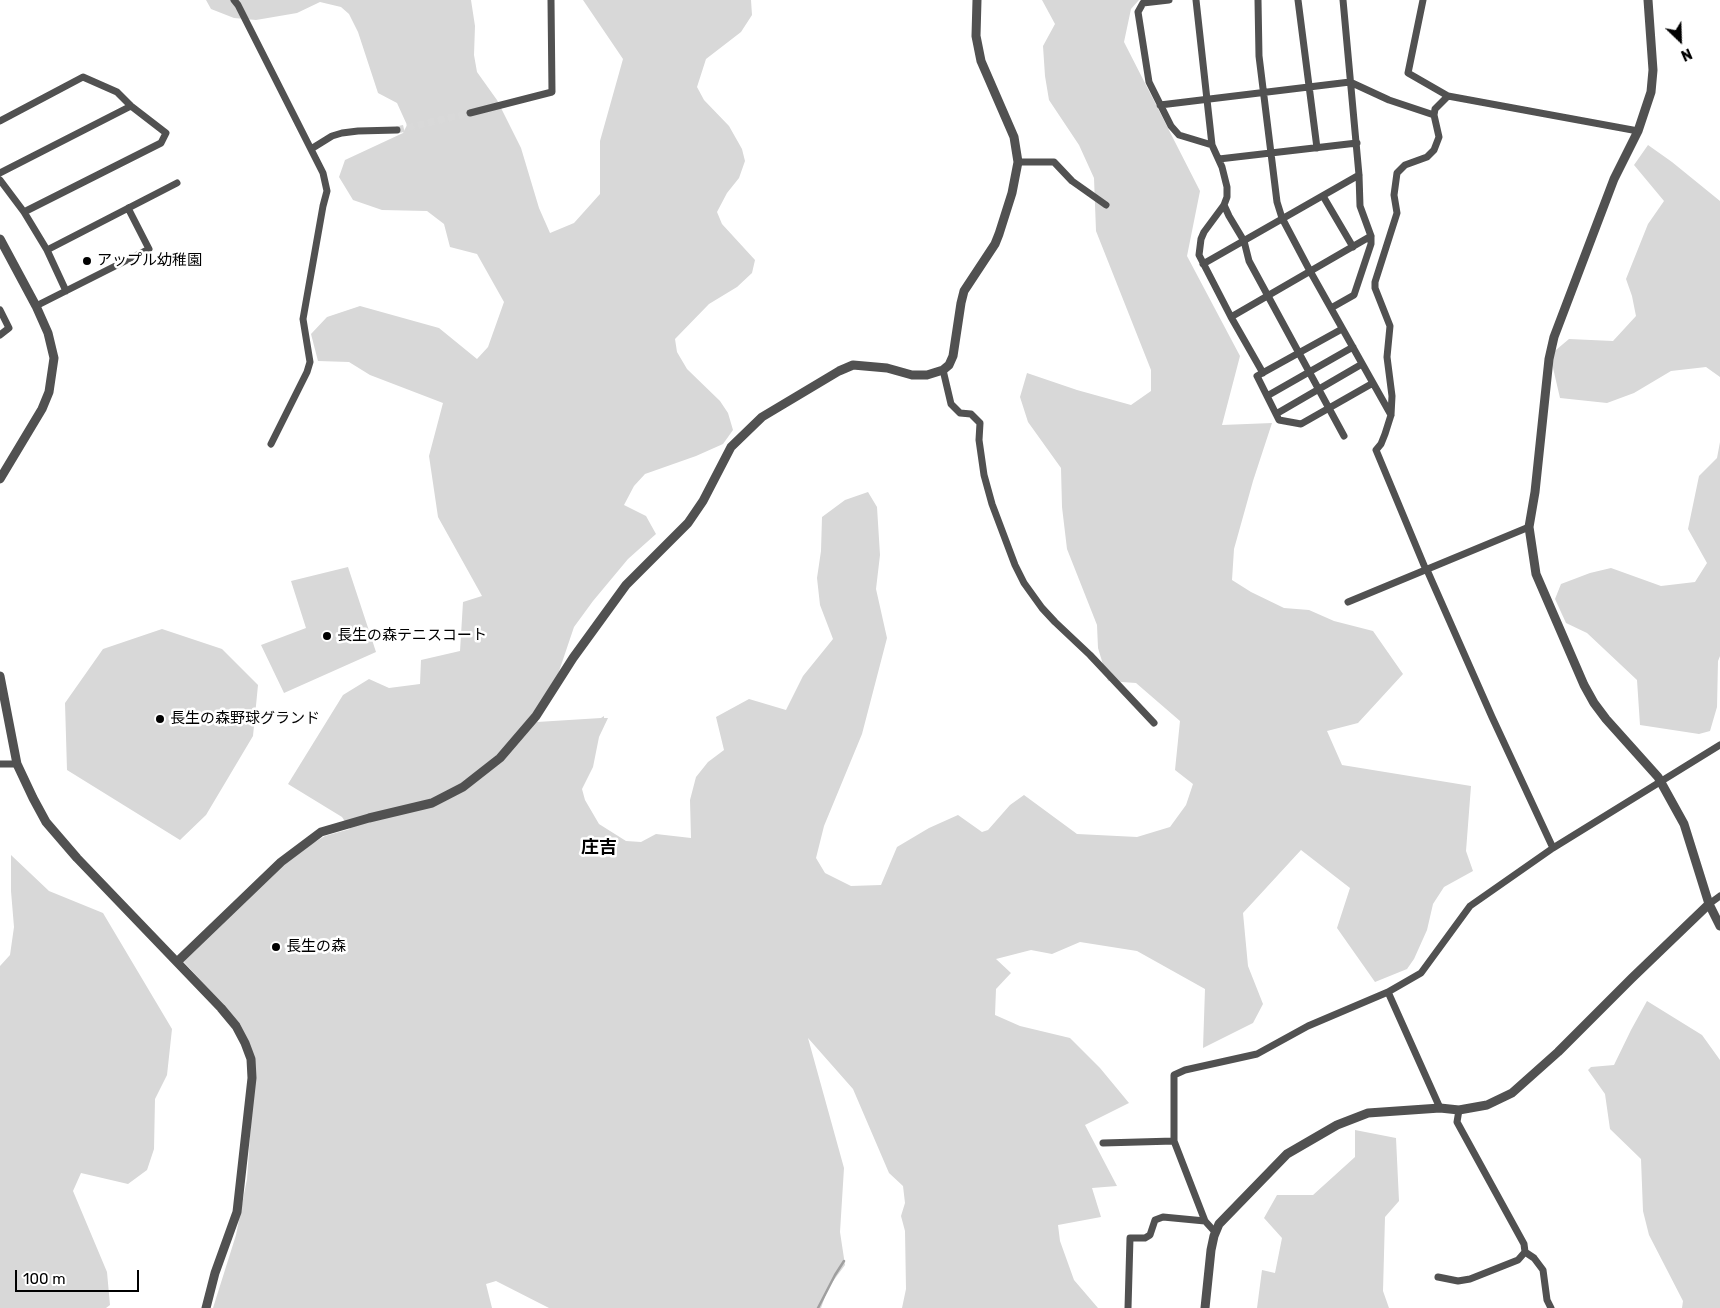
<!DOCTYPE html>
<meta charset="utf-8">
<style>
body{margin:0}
#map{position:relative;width:1720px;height:1308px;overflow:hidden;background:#fff;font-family:Rubik,sans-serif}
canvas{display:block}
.north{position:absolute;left:1655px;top:15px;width:50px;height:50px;-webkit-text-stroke:4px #fff;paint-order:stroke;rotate:156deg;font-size:14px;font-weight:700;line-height:20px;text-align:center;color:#000}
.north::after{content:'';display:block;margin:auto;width:18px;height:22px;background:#000;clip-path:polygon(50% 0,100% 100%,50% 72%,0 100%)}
.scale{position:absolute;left:15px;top:1270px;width:124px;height:22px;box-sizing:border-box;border:2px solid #000;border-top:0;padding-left:6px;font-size:15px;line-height:18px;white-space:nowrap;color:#000;-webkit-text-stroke:4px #fff;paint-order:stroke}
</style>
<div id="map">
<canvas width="1720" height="1308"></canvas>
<div class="north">N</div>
<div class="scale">100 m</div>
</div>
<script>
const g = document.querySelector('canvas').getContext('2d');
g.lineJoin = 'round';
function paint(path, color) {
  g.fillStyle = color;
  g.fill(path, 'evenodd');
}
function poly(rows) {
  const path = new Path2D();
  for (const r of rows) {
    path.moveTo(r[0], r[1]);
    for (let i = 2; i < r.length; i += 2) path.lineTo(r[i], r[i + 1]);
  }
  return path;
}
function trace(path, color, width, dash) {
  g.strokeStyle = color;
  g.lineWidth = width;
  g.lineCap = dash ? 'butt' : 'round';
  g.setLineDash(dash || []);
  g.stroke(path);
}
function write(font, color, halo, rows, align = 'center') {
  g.font = font + ' Rubik,"Noto Sans JP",sans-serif';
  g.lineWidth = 5;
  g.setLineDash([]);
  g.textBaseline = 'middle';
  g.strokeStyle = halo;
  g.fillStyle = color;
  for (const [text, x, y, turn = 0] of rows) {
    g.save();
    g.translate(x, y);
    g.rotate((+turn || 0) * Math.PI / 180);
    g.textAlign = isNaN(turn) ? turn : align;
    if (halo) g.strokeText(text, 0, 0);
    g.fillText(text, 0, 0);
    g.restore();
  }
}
paint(poly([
 [206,0,471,0,475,26,474,55,477,72,497,100,521,148,539,208,550,233,574,223,600,194,600,141,623,59,583,0,751,0,752,15,741,32,706,59,697,87,704,100,729,126,742,149,745,161,739,178,727,193,717,212,722,224,755,260,752,273,737,287,709,304,675,339,677,352,687,369,720,401,728,413,733,430,723,444,696,456,645,474,634,486,624,505,646,516,656,534,628,559,593,601,574,627,552,692,537,722,601,718,604,716,604,718,608,718,599,737,593,767,582,789,585,800,599,824,626,841,641,842,656,834,691,838,690,800,696,777,708,762,724,750,716,717,749,699,786,710,803,676,833,639,820,605,817,578,821,551,822,517,845,500,868,492,877,507,880,555,876,589,887,638,862,734,824,826,816,858,825,873,851,886,881,885,897,847,929,828,958,815,982,832,988,830,1010,805,1024,795,1077,834,1137,837,1170,827,1186,805,1193,784,1175,770,1180,721,1136,683,1108,681,1098,648,1097,625,1067,549,1062,507,1061,468,1028,422,1020,397,1027,373,1077,390,1131,405,1151,391,1151,370,1096,231,1094,178,1079,145,1049,100,1045,76,1043,46,1055,24,1042,0,1139,0,1131,9,1124,42,1200,191,1187,256,1240,356,1222,425,1272,423,1253,481,1234,549,1232,580,1251,592,1284,608,1309,610,1334,621,1373,631,1403,674,1358,723,1327,731,1342,765,1471,786,1466,851,1473,871,1444,887,1433,904,1427,930,1414,959,1407,969,1375,982,1337,928,1350,888,1301,850,1243,913,1248,966,1263,1004,1253,1023,1203,1048,1205,989,1137,951,1080,942,1052,954,1031,950,996,959,1011,973,996,989,995,1015,1020,1026,1070,1038,1100,1068,1129,1103,1085,1125,1117,1186,1092,1188,1101,1217,1058,1225,1060,1241,1074,1280,1098,1308,902,1308,906,1289,905,1231,901,1216,905,1203,903,1186,889,1173,853,1089,808,1038,844,1168,840,1232,845,1265,828,1288,821,1308,549,1308,496,1281,486,1284,492,1308,213,1308,236,1235,247,1179,255,1064,225,1007,183,961,296,853,325,836,350,829,342,817,288,784,343,695,369,679,389,688,420,684,421,660,460,651,463,602,482,596,438,517,429,456,443,403,370,375,349,362,318,361,311,334,327,317,360,306,439,328,477,359,488,347,504,302,477,254,450,247,444,224,427,211,382,210,353,200,339,177,345,160,403,133,407,125,397,103,378,93,358,32,349,14,341,7,320,2,297,13,256,20,234,18,211,9],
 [1648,145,1672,162,1720,201,1720,377,1706,367,1671,371,1634,393,1607,403,1560,398,1550,355,1569,339,1613,341,1636,316,1632,296,1626,279,1648,224,1664,201,1634,165],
 [1720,442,1720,656,1718,661,1717,707,1710,731,1699,734,1640,725,1637,680,1587,633,1566,623,1555,599,1561,584,1590,573,1611,568,1661,586,1695,582,1707,563,1688,529,1699,476,1717,458],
 [348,567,376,652,284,693,261,645,306,628,291,581],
 [162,629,222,649,258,685,253,736,206,815,180,840,67,770,65,703,103,649],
 [11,855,49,891,103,913,172,1029,167,1075,155,1099,154,1149,147,1170,128,1184,81,1173,73,1191,107,1272,110,1305,106,1308,0,1308,0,966,10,955,14,927,11,891],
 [1647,1001,1702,1035,1720,1060,1720,1308,1682,1308,1683,1301,1649,1235,1643,1211,1641,1159,1610,1129,1605,1094,1588,1070,1591,1067,1614,1065,1631,1030],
 [1355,1130,1396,1138,1399,1201,1385,1217,1383,1291,1389,1308,1257,1308,1262,1270,1275,1273,1282,1238,1264,1218,1277,1195,1313,1195,1355,1157]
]), '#d8d8d8');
trace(poly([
 [818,1308,835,1275,844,1261]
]), '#9f9f9f', 2.5);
trace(poly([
 [397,130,470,113]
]), '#d9d9d9', 7, [7, 3.5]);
trace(poly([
 [234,0,238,5,323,173,327,191,323,206,303,319,310,362,307,372,271,444],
 [1169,0,1143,3,1138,12,1149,82,1171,126,1179,135,1212,145,1222,167,1227,187,1227,197,1224,205,1204,232,1201,239,1199,255,1231,317,1263,373],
 [1196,0,1212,145],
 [1258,0,1259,56,1277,202,1282,218,1310,271,1391,415],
 [1298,0,1317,148],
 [1423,0,1408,73,1448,96,1638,131],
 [1160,105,1350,82,1389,100,1434,115],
 [470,113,552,92,551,0],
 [0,121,83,77,117,92,131,106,166,133,161,143,24,212],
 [311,149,332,136,342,133,358,131,397,130],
 [1219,159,1357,143],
 [1018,162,1054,162,1072,181,1106,205],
 [0,173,131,106],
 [0,180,24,212,47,250,66,291],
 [1323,196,1353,247],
 [1224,205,1229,216,1244,241,1249,261,1344,436],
 [47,250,177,183],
 [1203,264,1359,175],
 [36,306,149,249,128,208],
 [1331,308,1354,295,1371,244,1371,236,1360,206,1359,175,1343,0],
 [0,310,9,328,0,335],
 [1231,317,1371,236],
 [1342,329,1257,376,1279,420,1301,424,1373,383],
 [943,370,951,404,960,413,971,414,980,423,979,440,984,475,992,504,1015,565,1024,583,1042,608,1055,622,1090,655,1154,723],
 [1267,396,1353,347],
 [1276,414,1362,364],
 [1426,570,1376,450,1381,444,1385,434,1391,415,1392,396,1387,357,1390,326,1375,288,1375,282,1397,213,1394,195,1397,173,1405,165,1427,157,1434,150,1439,137,1434,115,1435,109,1448,96],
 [1427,570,1492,717,1553,848],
 [1348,602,1529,527],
 [0,764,17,764],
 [1709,904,1720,896],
 [1388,992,1440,1108],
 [1103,1143,1174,1141],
 [1215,1232,1205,1221,1174,1141,1174,1075,1185,1070,1257,1054,1308,1026,1388,992,1421,973,1470,906,1553,848,1720,745],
 [1525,1252,1534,1258,1543,1270,1547,1300,1551,1308],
 [1438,1277,1458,1281,1470,1279,1518,1260,1525,1252,1524,1244,1457,1122,1459,1110],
 [1128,1308,1130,1238,1145,1238,1150,1235,1155,1220,1163,1217,1205,1221]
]), '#515151', 7);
trace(poly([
 [1648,0,1653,70,1651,92,1638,131,1614,179,1554,337,1549,359,1535,492,1529,527,1536,574,1584,685,1594,703,1606,719,1658,777,1684,824,1709,904,1720,926],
 [0,239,36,306,48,333,54,358,49,392,42,409,0,479],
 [0,676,17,764,33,798,46,822,77,858,221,1008,236,1026,245,1043,251,1059,252,1078,237,1212,215,1273,206,1308],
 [178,961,281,862,321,832,369,818,432,803,463,787,500,758,536,716,573,658,626,585,688,523,703,501,731,447,762,417,839,371,853,365,887,368,912,375,927,375,943,370,949,365,953,356,961,303,964,291,995,244,999,234,1012,193,1018,162,1014,137,981,61,976,36,977,0],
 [1205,1308,1211,1250,1214,1236,1219,1224,1287,1154,1337,1125,1368,1113,1440,1108,1459,1110,1487,1105,1512,1093,1558,1052,1632,978,1709,904]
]), '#515151', 9);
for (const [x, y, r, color] of [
 [87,261,5,"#000"],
 [327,636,5,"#000"],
 [160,719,5,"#000"],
 [276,947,5,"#000"]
]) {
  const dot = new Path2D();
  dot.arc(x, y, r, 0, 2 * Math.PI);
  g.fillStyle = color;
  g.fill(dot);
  trace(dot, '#fff', 2);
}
write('15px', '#000', '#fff', [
 ["アップル幼稚園",97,261],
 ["長生の森テニスコート",337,636],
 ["長生の森野球グランド",170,719],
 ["長生の森",286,947]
], 'left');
write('bold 18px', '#000', '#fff', [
 ["庄吉",599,848]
]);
</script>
